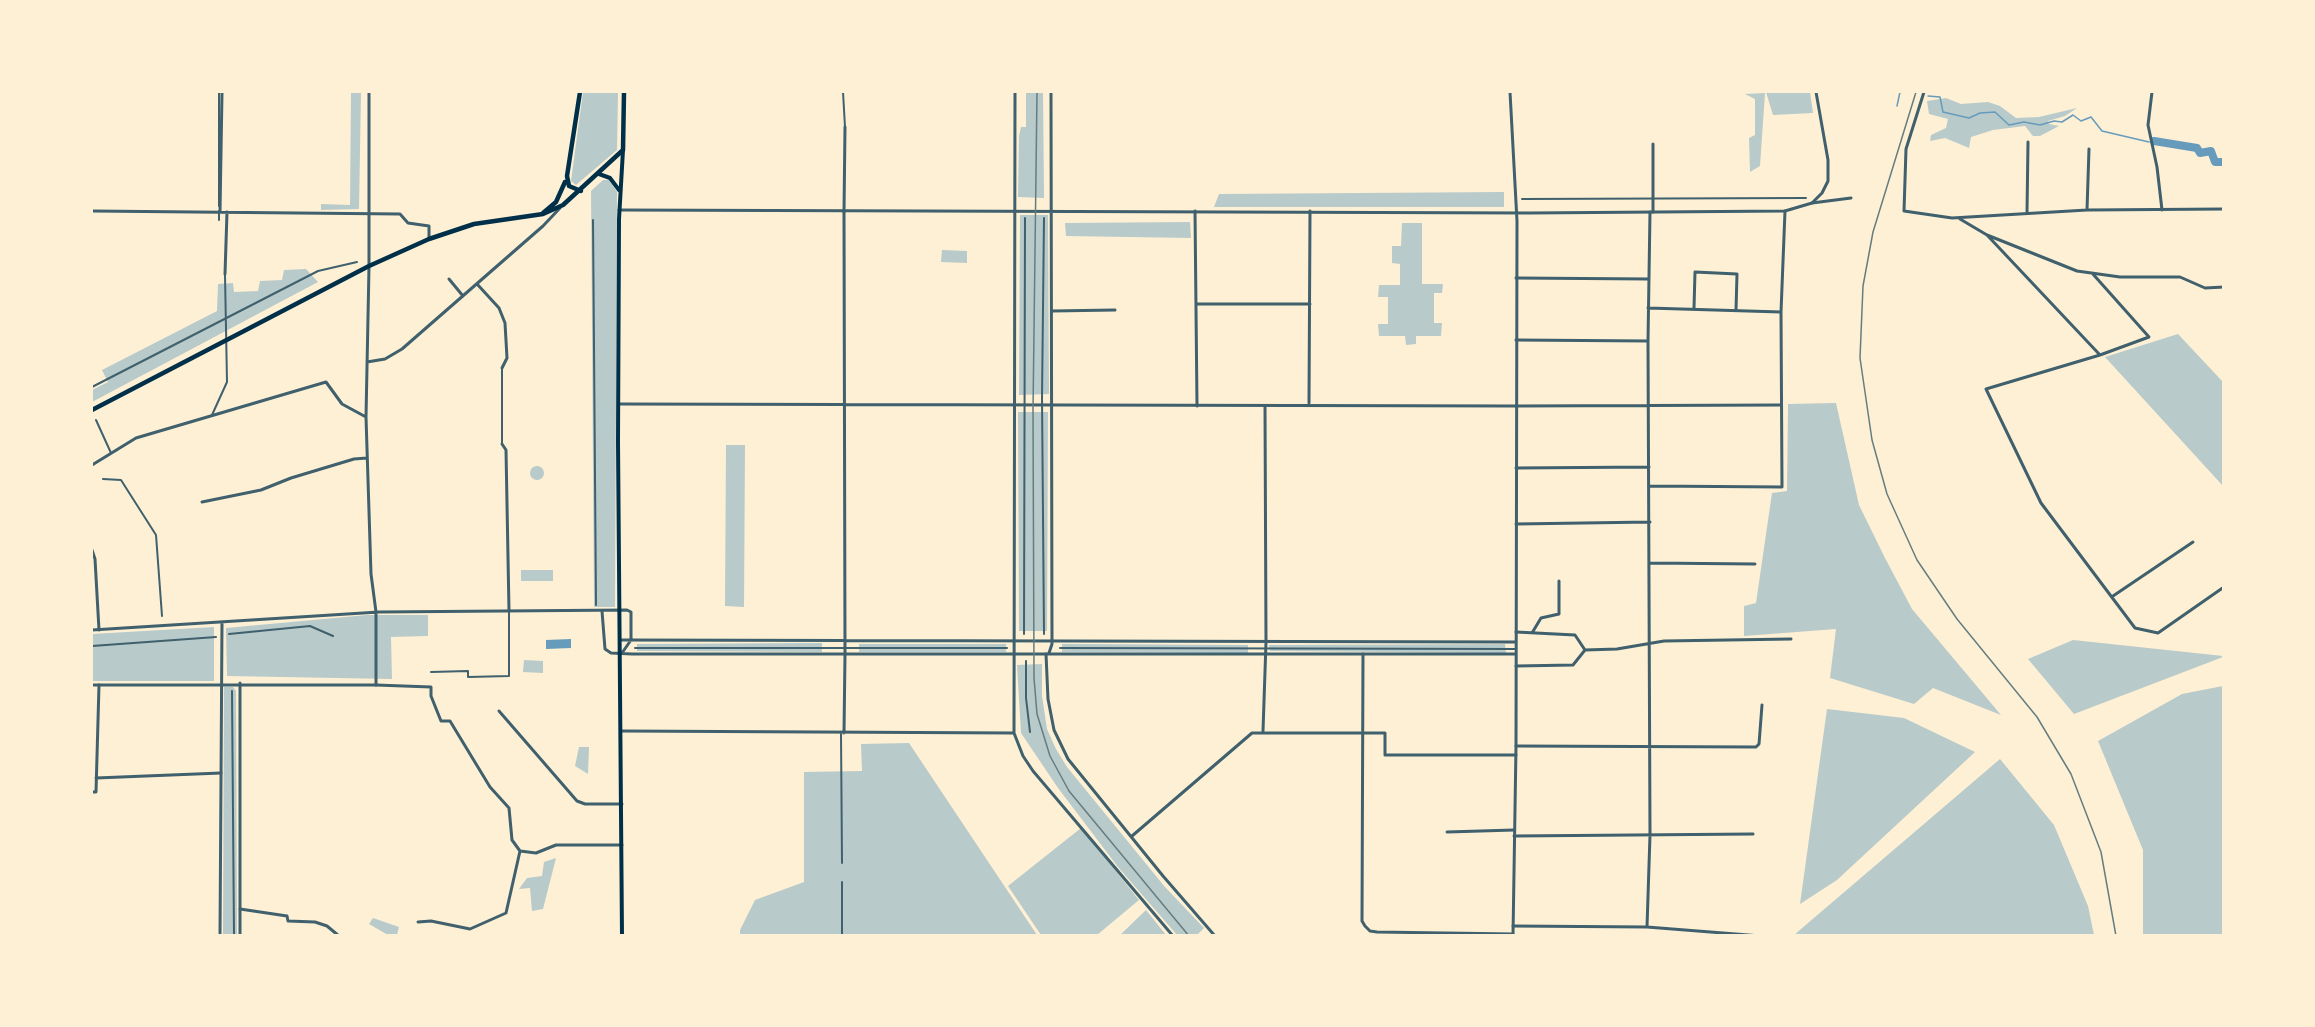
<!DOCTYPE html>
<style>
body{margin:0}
#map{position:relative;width:2315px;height:1027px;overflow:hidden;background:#fdf0d5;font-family:"Golos Text",sans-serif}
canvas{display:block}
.frame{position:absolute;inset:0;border:93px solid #fdf0d5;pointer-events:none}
</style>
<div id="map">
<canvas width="2315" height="1027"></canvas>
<div class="frame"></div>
</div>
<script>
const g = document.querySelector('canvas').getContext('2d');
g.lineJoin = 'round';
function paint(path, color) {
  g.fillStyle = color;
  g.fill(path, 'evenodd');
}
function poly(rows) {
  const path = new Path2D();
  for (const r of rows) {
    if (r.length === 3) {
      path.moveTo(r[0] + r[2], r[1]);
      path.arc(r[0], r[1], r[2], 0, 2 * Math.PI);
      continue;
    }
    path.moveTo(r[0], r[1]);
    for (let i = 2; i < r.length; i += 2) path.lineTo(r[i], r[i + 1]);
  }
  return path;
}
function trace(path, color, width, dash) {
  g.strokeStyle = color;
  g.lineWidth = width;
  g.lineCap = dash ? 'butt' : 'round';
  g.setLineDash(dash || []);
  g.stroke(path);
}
paint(poly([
 [351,92,361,92,359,209,321,210,321,204,350,205],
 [583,92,618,92,617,150,576,185,571,181],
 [1026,92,1043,92,1044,198,1018,197,1019,136,1021,127,1026,127],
 [1766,92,1810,92,1813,113,1773,115],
 [1765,93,1760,166,1750,172,1749,138,1755,135,1755,99,1745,94],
 [1946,98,1961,104,1988,102,2000,106,2016,118,2039,117,2077,108,2065,116,2048,121,2049,124,2059,126,2040,136,2033,136,2025,126,1993,130,1971,137,1969,148,1945,138,1930,141,1931,135,1946,128,1948,119,1929,114,1927,101],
 [603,180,609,180,617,192,615,607,594,607,591,191],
 [1504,192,1504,207,1214,207,1219,194],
 [1020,215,1048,215,1049,394,1019,395],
 [1190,222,1191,238,1066,236,1065,223],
 [1402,223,1422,223,1422,284,1443,284,1442,293,1434,293,1434,323,1442,323,1441,336,1416,336,1416,344,1406,345,1405,336,1379,336,1378,324,1388,324,1388,297,1378,297,1379,285,1400,285,1400,264,1392,263,1392,246,1401,246],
 [942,250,967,251,967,263,941,262],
 [306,269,318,282,92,402,92,390,108,382,102,370,217,311,218,284,233,283,234,292,258,291,260,281,282,280,284,270],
 [2178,334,2223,382,2223,486,2105,357],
 [1836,403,1859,505,1885,558,1912,609,2001,715,1933,688,1914,704,1830,678,1836,629,1744,636,1744,606,1756,603,1772,493,1787,491,1788,404],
 [1018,412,1048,412,1047,631,1019,631],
 [726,445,745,445,744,607,725,606],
 [537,473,7],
 [521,570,553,570,553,581,521,581],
 [367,615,428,615,428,636,391,637,392,679,227,676,226,628],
 [214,627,214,681,92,681,92,634],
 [2073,640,2223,656,2223,657,2074,714,2028,659],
 [822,643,822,652,637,651,637,644],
 [859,644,1006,644,1006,652,859,652],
 [1062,644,1248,645,1248,653,1062,652],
 [1505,644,1506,653,1270,651,1269,645],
 [524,660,543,661,543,673,523,672],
 [1042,664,1042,696,1047,729,1056,749,1067,767,1165,887,1204,928,1197,935,1177,935,1118,867,1058,788,1021,733,1017,665],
 [2223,686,2223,935,2143,935,2143,850,2098,741,2182,694],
 [224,687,233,687,236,691,237,935,223,936],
 [1827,709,1904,718,1975,752,1837,880,1800,904],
 [909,743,1037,935,740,936,740,930,755,900,804,882,804,772,862,771,861,744],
 [579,747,589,747,588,774,575,766],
 [2000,759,2054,825,2088,906,2094,935,1794,935],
 [1081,828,1139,900,1097,935,1041,935,1008,886],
 [556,858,543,909,532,911,530,888,519,889,527,878,542,876,544,862],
 [1146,910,1166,935,1120,935],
 [373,918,399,927,397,935,388,935,369,924]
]), '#b9caca');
paint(poly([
 [571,639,571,648,546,649,546,640]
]), '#669bbc');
trace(poly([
 [1928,96,1940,97,1943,112,1969,118,1980,113,1995,112,2009,125,2024,122,2040,125,2054,121,2062,122,2073,115,2081,121,2091,117,2102,131,2149,142],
 [1897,106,1900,92]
]), '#669bbc', 1.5);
trace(poly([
 [2154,141,2197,148,2200,153,2211,151,2215,162,2224,162]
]), '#669bbc', 8);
trace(poly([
 [843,92,845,127],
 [1522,199,1806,198],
 [219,206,219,92],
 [219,220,219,211],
 [593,220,596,605],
 [502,368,502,443],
 [92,387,318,271,357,262],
 [212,415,227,382,225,275],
 [96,420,111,453],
 [103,479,121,480,156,535,162,616],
 [229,634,310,626,333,636],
 [1024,634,1025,218],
 [1044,634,1042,398,1044,218],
 [92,646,216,637],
 [635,648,1007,648],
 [1060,648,1516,649],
 [1026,661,1026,698,1030,732],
 [431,672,468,671,468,677,509,676,509,611],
 [232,691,234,936],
 [841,734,842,863],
 [842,936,842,882]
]), '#3f606c', 2);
trace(poly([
 [1015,92,1014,733,1023,756,1033,771,1173,936],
 [1924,92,1906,149,1904,211,1952,218,2087,210,2224,209],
 [2152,92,2148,125,2157,167,2162,210],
 [1653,144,1653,212],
 [1812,203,1851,198],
 [2087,210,2089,149],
 [92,211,400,214,408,223,429,226,429,239],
 [1195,211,1197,406],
 [220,212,222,92],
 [844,212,845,127],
 [2027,213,2028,142],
 [1960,219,1987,235,2100,355],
 [1987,235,2077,271,2120,277,2180,277,2205,288,2224,287],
 [369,267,366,417,371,574,376,612],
 [2092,273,2149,337,2100,355,1986,389,2041,503,2135,628,2158,633,2224,587],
 [225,274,227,212],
 [1516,278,1649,279],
 [449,279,463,296],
 [477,284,499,308,505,323,507,358,502,368],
 [1196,304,1310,304],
 [1648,308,1781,312],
 [1694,308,1695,272,1737,274,1736,310],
 [1052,311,1115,310],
 [1516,340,1648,341],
 [367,362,385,359,402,349,543,226,560,208],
 [1309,403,1310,211],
 [1516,406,1780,405],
 [502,444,506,450,509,611],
 [92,465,136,438,326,382,342,404,366,417],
 [1516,468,1649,467],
 [1650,486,1782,487,1781,312,1785,211],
 [202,502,261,490,291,478,354,459,367,458],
 [1516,524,1650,522],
 [92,550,95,559,99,630],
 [1650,563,1755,564],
 [2113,596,2193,542],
 [1516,632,1575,635,1585,650],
 [1532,633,1541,618,1559,614,1559,581],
 [1585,650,1617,649,1664,641,1791,639],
 [1046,654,1048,699,1054,730,1068,759,1163,876,1215,936],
 [1363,654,1362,921,1365,926,1370,931,1377,932,1513,934],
 [1516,666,1573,665,1585,650],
 [376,685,431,687,431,696,441,721,450,721,490,787,509,808,512,840,520,851,536,853,556,845,622,845],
 [499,711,577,801,585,804,622,804],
 [622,731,1014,733],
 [1263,731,1266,642,1265,406],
 [844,733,845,654],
 [1516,746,1756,747,1759,744,1762,705],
 [96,778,221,773],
 [92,792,96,792,99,685],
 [1447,832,1514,830],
 [1132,836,1252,733,1385,733,1385,755,1516,755],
 [1514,836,1753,834],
 [240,909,287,916,288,921,315,922,327,926,339,936],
 [418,922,431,921,470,929,506,913,520,851],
 [1513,926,1647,927,1761,936],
 [1647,927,1650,835,1648,341,1650,212]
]), '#3f606c', 3);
trace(poly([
 [369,92,369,266],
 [1510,92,1517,221,1516,746,1513,936],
 [619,210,1529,213,1785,211,1812,203,1822,193,1828,181,1828,160,1816,92],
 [844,212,845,654],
 [619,404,1516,406],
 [602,611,605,649,611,653,632,654,1516,654],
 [92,630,379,612,627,610,631,612,631,639],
 [622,640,1516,642],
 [622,653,631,640],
 [1049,653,1052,644,1051,92],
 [240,683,240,936],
 [92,685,376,685,376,612],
 [220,936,222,622]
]), '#3f606c', 3);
trace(poly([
 [599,174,610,178,619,190],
 [622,936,618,442,619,219,623,150]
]), '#003049', 4);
trace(poly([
 [580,92,567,176,569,186,581,191],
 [543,213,556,202,565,182],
 [92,410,369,266,429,239,474,224,543,214,563,205,623,150,624,92]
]), '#003049', 4.5);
trace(poly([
 [1037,92,1033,411,1034,678,1037,714,1050,756,1069,791,1189,936],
 [1916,92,1873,232,1863,286,1860,358,1872,440,1887,494,1917,560,1957,619,2037,717,2071,774,2101,852,2116,936]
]), '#657d81', 1.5);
</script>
